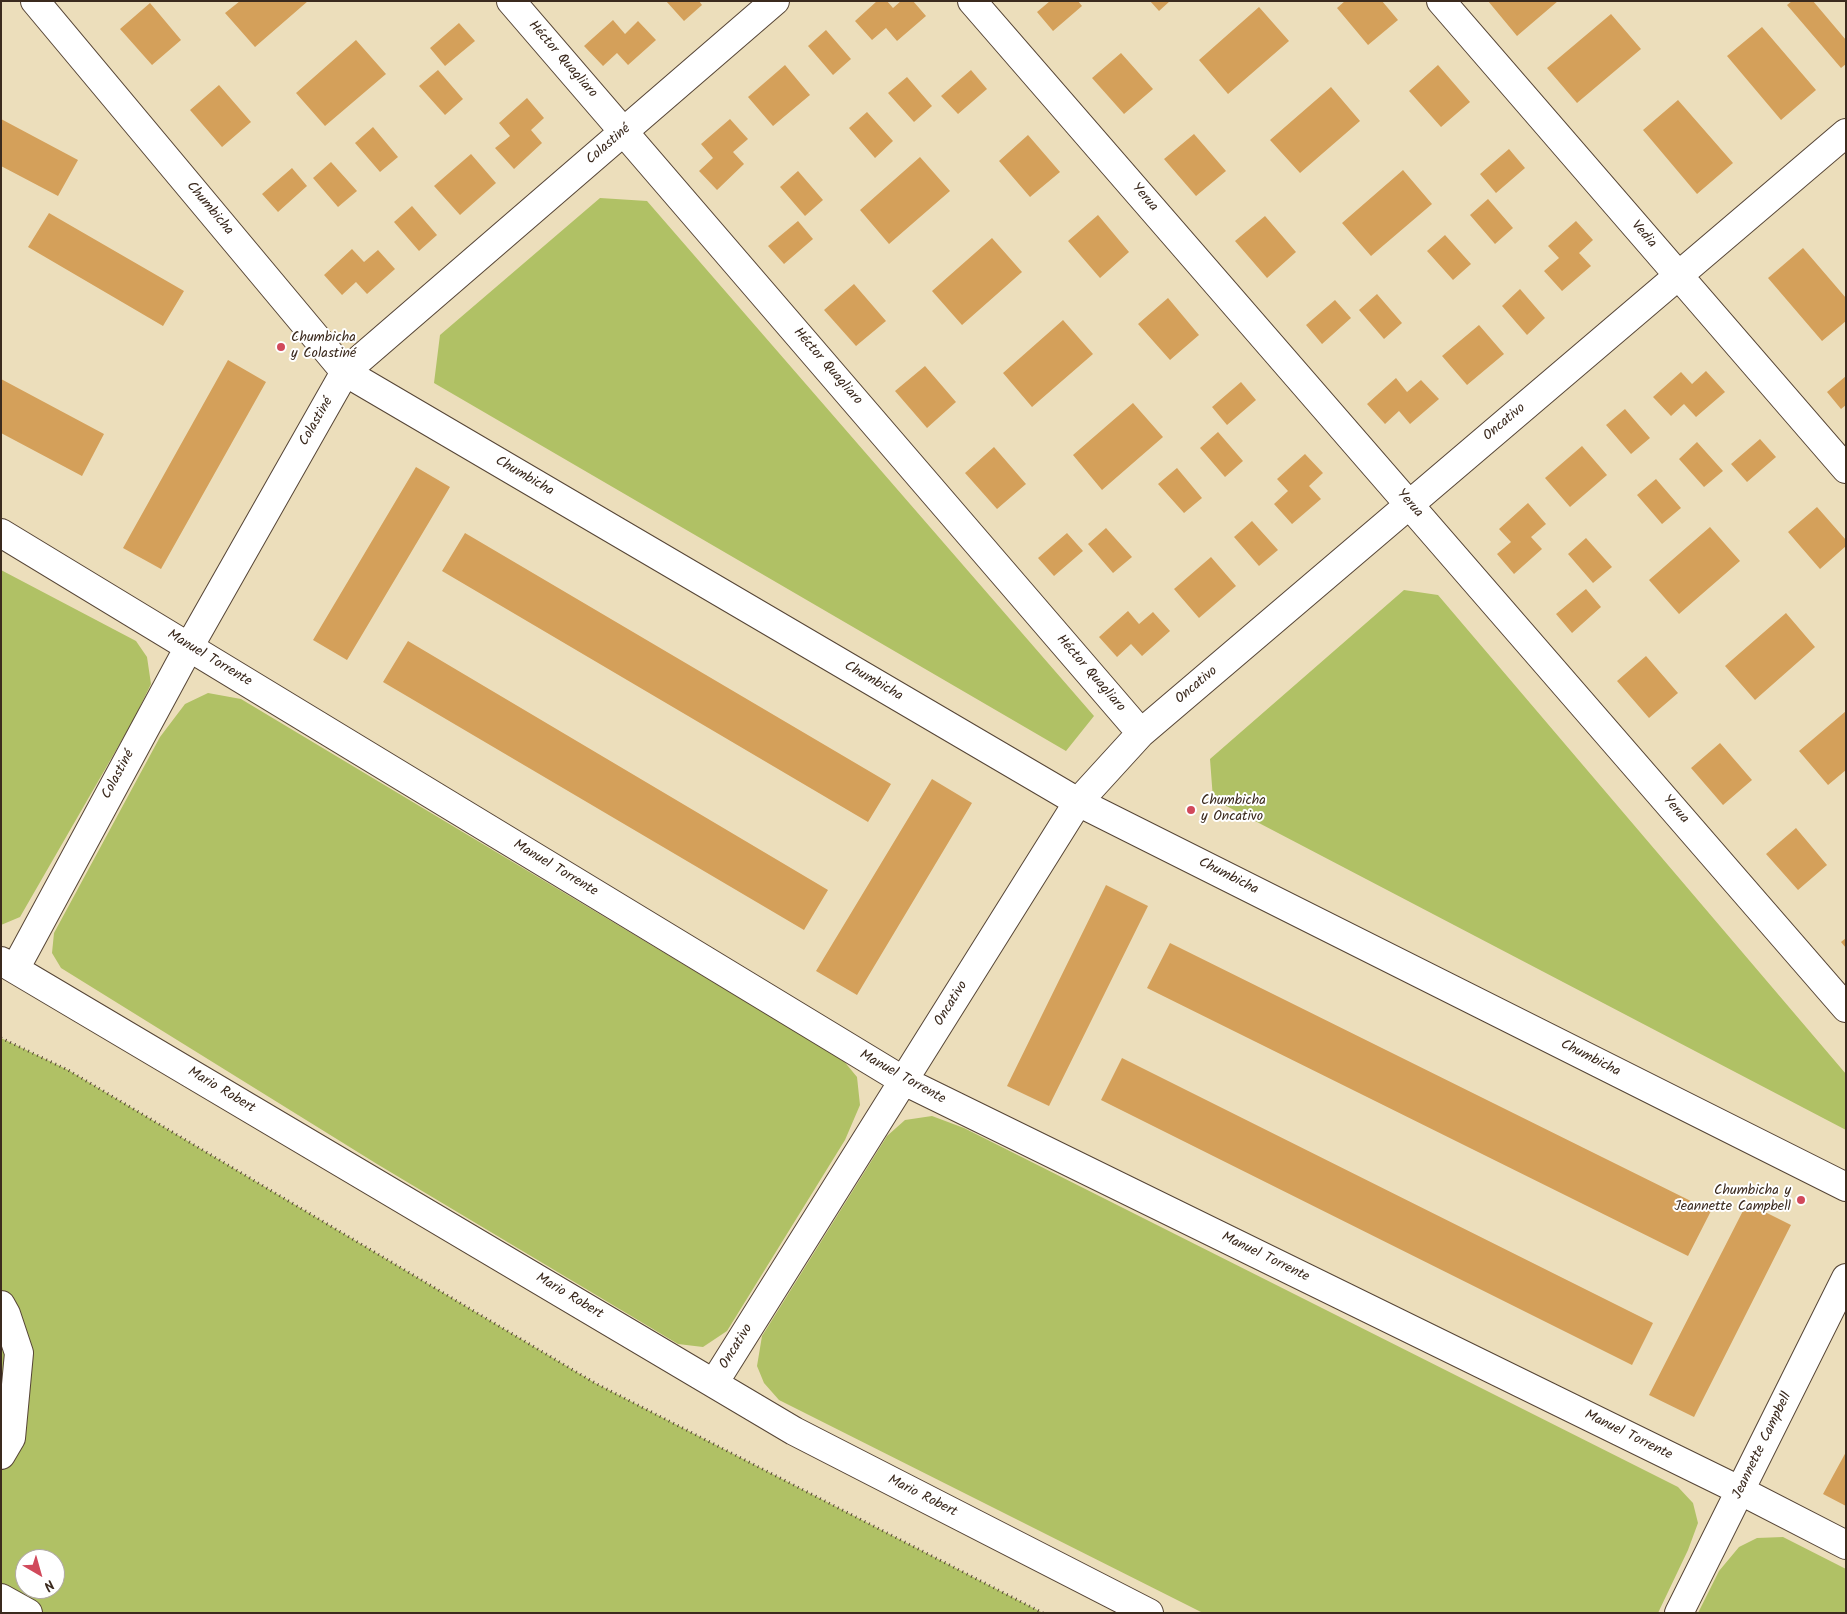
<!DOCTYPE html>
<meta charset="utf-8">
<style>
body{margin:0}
#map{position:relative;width:1847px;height:1614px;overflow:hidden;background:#ecdebb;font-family:Kalam,sans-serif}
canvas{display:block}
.frame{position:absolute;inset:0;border:2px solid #3b2a1e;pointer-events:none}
.north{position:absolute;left:15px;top:1549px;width:50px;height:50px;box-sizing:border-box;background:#fff;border:1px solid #b1aaa5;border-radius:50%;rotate:142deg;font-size:14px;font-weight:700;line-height:20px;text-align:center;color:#3b2a1e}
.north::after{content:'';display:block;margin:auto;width:18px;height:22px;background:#d1495b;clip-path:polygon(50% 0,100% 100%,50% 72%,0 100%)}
</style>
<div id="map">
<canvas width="1847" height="1614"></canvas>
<div class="frame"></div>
<div class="north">N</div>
</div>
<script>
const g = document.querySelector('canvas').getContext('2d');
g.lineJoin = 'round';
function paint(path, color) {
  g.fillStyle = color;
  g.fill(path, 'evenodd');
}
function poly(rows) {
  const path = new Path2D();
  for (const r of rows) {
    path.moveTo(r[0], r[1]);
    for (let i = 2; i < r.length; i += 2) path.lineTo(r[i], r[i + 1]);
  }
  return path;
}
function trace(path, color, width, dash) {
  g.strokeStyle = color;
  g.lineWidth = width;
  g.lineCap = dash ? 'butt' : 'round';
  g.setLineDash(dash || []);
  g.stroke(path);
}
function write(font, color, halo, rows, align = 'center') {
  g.font = font + ' Kalam,sans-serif';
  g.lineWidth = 4;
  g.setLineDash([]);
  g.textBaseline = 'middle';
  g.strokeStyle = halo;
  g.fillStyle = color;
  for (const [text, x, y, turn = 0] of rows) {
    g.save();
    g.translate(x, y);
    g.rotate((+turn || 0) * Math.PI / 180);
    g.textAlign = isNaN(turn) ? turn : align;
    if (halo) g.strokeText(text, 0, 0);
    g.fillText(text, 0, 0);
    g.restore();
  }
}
paint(poly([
 [600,198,647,201,1094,716,1066,751,434,383,440,335],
 [1,570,136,641,147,657,151,684,134,719,20,917,1,925],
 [1404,590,1438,595,1846,1074,1846,1130,1213,799,1210,759],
 [208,693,241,699,843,1060,857,1077,860,1105,845,1140,727,1331,703,1347,678,1344,377,1164,61,968,52,953,54,933,160,737,185,704],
 [1,1038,68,1070,595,1383,1043,1613,1,1613],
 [25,1559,55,1559,55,1589,25,1589],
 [932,1116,964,1128,1678,1487,1693,1503,1698,1523,1688,1550,1658,1613,1203,1613,779,1400,764,1383,757,1366,762,1336,887,1136,905,1120],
 [1783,1537,1846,1569,1846,1613,1698,1613,1719,1571,1739,1547,1757,1538]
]), '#b0c165');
paint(poly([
 [240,1,308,1,255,47,225,13],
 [666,1,699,1,702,5,684,21],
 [877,1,887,1,893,8,901,1,913,1,926,16,897,41,886,28,872,40,855,21],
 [1050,1,1078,1,1082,6,1053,31,1037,12],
 [1150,1,1170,1,1159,11],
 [1345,1,1382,1,1398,20,1368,45,1337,8],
 [1488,1,1558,1,1517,36],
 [1792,1,1813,1,1846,40,1846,64,1841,68,1787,5],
 [150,3,181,40,152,65,120,29],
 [1259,7,1289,41,1228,94,1199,60],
 [1611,14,1641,49,1577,103,1547,68],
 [613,20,625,34,638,21,656,40,628,65,617,53,603,66,584,46],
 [459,23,475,41,445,66,430,48],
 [1762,27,1816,90,1781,120,1727,56],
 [826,30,851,59,833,75,808,46],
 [356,40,386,74,325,126,296,93],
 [1121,53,1153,89,1124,114,1092,78],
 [785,65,810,95,773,126,748,97],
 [1438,65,1470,102,1441,127,1409,91],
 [438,70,463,99,445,115,419,86],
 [971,70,987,89,958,114,941,96],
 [907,77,932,106,914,122,888,93],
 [219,85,251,122,222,147,190,110],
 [1331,87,1360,121,1300,173,1270,140],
 [527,98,544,118,531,130,542,143,514,169,495,148,510,136,499,123],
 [1678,100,1733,163,1697,194,1643,130],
 [867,112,893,141,875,158,849,128],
 [1,119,78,160,58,196,1,166],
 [730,119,748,139,733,152,744,164,717,190,699,171,713,158,701,144],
 [373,127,398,157,380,172,355,143],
 [1194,134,1226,171,1196,196,1164,159],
 [1028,135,1060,172,1030,197,999,161],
 [1509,149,1525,168,1496,193,1480,174],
 [471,154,496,183,460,215,434,186],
 [920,157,950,191,889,244,860,210],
 [331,162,357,191,338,207,313,178],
 [292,168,307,186,278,212,262,194],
 [1403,170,1432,204,1371,256,1342,223],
 [798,171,823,200,805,216,780,187],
 [1488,199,1513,228,1495,244,1470,215],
 [412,206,437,235,419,251,394,222],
 [49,213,184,291,163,326,28,247],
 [1098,215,1129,252,1100,278,1068,241],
 [1265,216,1296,252,1267,278,1235,241],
 [798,221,813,239,784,264,768,246],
 [1576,221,1593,240,1579,253,1591,266,1562,291,1544,271,1559,258,1548,246],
 [1445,235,1471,264,1453,280,1427,251],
 [992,238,1022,272,962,325,932,291],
 [1803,248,1846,298,1846,321,1822,341,1768,278],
 [352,249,364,262,378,250,395,269,367,294,356,282,342,295,324,275],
 [854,284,886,321,856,346,824,310],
 [1520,289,1545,318,1527,335,1502,306],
 [1377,294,1402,323,1384,339,1359,310],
 [1168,298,1199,335,1170,360,1138,324],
 [1335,300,1351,318,1322,344,1306,325],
 [1063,320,1093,354,1032,407,1003,373],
 [1479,325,1504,354,1467,385,1442,356],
 [228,360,266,382,161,569,123,548],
 [925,366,956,402,927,428,895,391],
 [1706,371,1725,392,1696,417,1684,404,1671,416,1653,397,1681,372,1692,384],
 [1846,376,1846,405,1841,409,1827,392],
 [1396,378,1407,392,1421,380,1439,399,1410,424,1399,411,1385,424,1367,404],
 [1,379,104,434,82,476,1,433],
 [1241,382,1256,400,1227,425,1212,407],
 [1133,403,1163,437,1102,490,1073,455],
 [1625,409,1650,438,1631,454,1606,425],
 [1218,432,1243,461,1225,477,1200,448],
 [1760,439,1776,457,1747,482,1731,464],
 [1697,442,1723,471,1704,487,1679,459],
 [1582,446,1607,475,1570,507,1545,478],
 [994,447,1026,484,997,509,965,473],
 [1305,454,1323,473,1309,486,1321,499,1292,524,1274,504,1288,491,1277,479],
 [416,467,450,487,347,660,313,640],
 [1177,468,1202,498,1184,513,1158,484],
 [1656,479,1681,508,1662,524,1637,495],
 [1528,503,1546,524,1531,537,1542,549,1514,574,1497,554,1511,542,1499,529],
 [1817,507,1846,540,1846,546,1820,569,1788,532],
 [1252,521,1278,550,1259,566,1234,537],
 [1710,527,1740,561,1679,614,1649,580],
 [1106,528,1132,557,1113,573,1088,544],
 [465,533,891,784,868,822,442,571],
 [1067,533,1083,551,1054,576,1038,558],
 [1586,538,1612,567,1593,583,1568,554],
 [1211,557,1236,586,1199,618,1174,589],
 [1586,589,1601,607,1572,633,1556,614],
 [1128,611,1139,624,1153,612,1170,631,1142,656,1131,644,1117,657,1099,637],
 [1786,613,1815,647,1755,700,1725,666],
 [408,641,828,890,804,930,383,682],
 [1646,656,1678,693,1649,718,1617,681],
 [1846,711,1846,770,1828,785,1799,751],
 [1720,743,1752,780,1723,805,1691,768],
 [932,779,972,803,857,995,816,971],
 [1796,828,1827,865,1798,890,1766,854],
 [1106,885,1148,906,1049,1106,1007,1086],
 [1846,938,1846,948,1841,942],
 [1170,943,1711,1211,1688,1256,1147,988],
 [1122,1058,1653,1323,1632,1365,1101,1100],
 [1747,1203,1791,1225,1694,1417,1649,1395],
 [1846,1452,1846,1506,1823,1494]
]), '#d4a05a');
const minor = poly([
 [35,1,345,372,1078,802,1846,1187],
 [511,1,1141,733],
 [972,1,1846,1008],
 [1441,1,1846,469],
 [1,533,904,1081,1741,1491,1846,1545],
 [1,961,794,1431,1149,1613],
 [15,969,189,647,345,372,775,1],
 [714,1383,1078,802,1141,733,1846,133],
 [1679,1613,1846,1278]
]);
const major = poly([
 [1,1305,6,1314,19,1353,11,1438,1,1455]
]);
const highway = poly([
 [1,1598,28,1613]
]);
trace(minor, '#564536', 30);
trace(major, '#564536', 30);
trace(highway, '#564536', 30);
trace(poly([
 [1,1038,68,1070,595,1383,1043,1613]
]), '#564536', 3, [1, 4]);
trace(minor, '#fff', 28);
trace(major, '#fff', 28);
trace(highway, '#fff', 28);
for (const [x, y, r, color] of [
 [281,347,5,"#d1495b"],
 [1191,810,5,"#d1495b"],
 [1801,1200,5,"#d1495b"]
]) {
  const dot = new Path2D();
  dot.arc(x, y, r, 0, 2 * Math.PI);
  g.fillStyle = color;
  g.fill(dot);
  trace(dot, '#fff', 2);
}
write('14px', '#3b2a1e', '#fff', [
 ["Héctor Quagliaro",562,60,49],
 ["Colastiné",609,145,-41],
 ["Yerua",1144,198,49],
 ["Chumbicha",209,209,50],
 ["Vedia",1643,235,49],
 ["Héctor Quagliaro",827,367,49],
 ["Colastiné",317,422,-60],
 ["Oncativo",1505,423,-40],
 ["Chumbicha",524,477,30],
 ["Yerua",1409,504,49],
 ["Manuel Torrente",209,659,31],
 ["Héctor Quagliaro",1090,674,49],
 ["Chumbicha",873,682,30],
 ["Oncativo",1197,686,-40],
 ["Colastiné",119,775,-62],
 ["Yerua",1675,810,49],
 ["Manuel Torrente",555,869,31],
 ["Chumbicha",1228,877,27],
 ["Oncativo",952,1004,-58],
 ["Chumbicha",1590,1059,27],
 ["Manuel Torrente",902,1078,29],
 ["Mario Robert",221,1091,31],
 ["Manuel Torrente",1265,1258,26],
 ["Mario Robert",569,1297,31],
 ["Oncativo",737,1347,-58],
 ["Manuel Torrente",1628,1436,26],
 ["Jeannette Campbell",1763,1446,-64],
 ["Mario Robert",922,1497,27]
]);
write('14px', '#3b2a1e', '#fff', [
 ["Chumbicha",291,339],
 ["y Colastiné",291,355],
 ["Chumbicha",1201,802],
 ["y Oncativo",1201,818],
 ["Chumbicha y",1791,1192,"right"],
 ["Jeannette Campbell",1791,1208,"right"]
], 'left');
</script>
